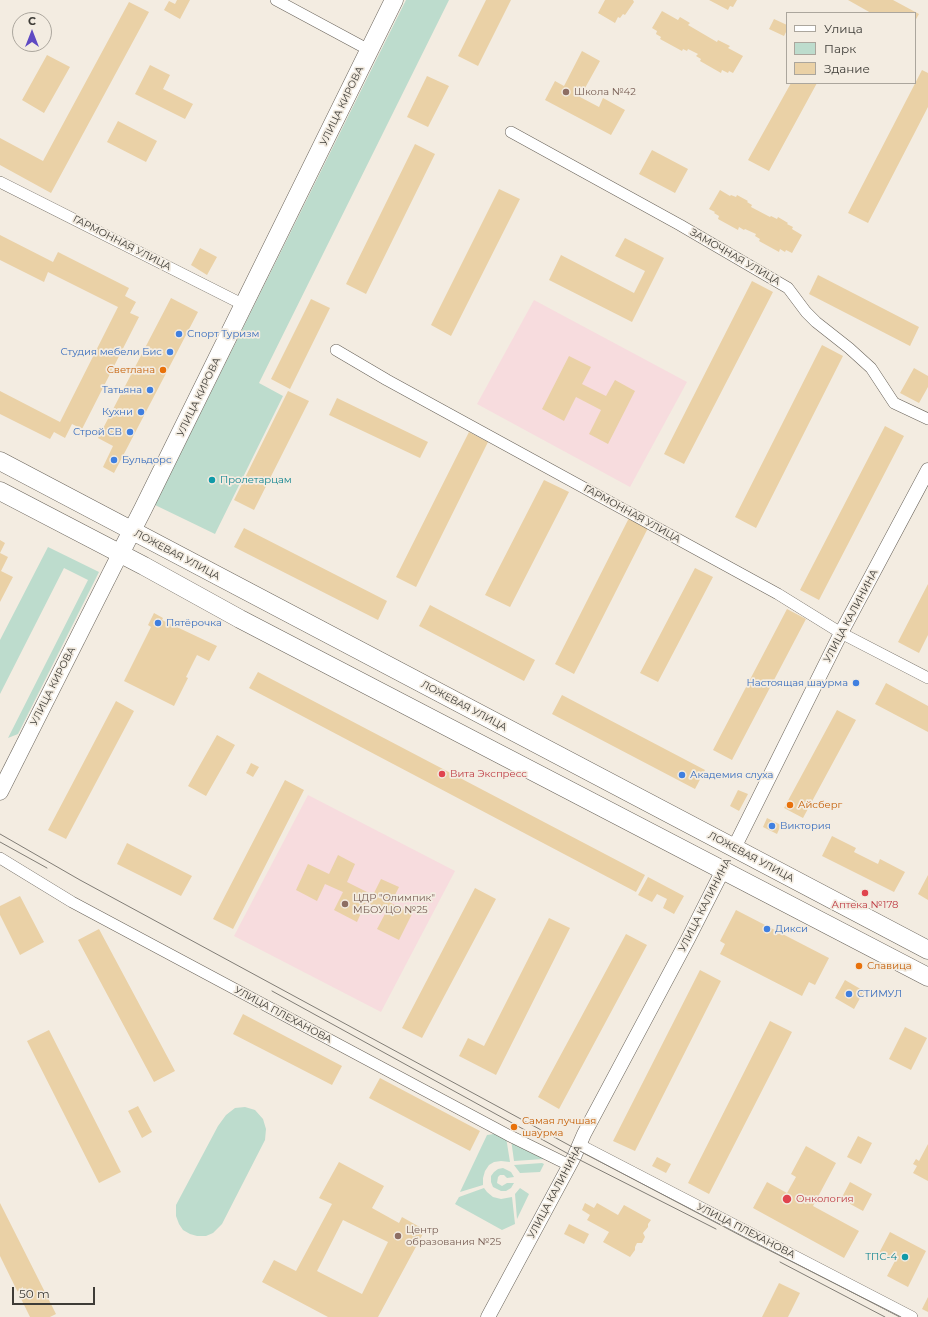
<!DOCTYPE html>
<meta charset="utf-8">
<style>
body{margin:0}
#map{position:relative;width:928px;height:1317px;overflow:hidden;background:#f3ece1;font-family:Montserrat,sans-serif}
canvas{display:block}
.legend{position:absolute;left:786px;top:12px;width:130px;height:72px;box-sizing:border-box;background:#f3ece1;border:1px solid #aba69d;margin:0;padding:5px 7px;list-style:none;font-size:12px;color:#3e3c37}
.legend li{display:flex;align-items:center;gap:8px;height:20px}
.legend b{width:20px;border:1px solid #aba69d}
.north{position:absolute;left:12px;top:12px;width:40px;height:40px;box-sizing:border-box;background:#f3ece1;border:1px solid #aba69d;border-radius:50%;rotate:0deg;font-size:11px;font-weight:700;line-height:16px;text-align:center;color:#3e3c37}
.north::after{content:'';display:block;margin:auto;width:14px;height:18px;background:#5f4ac3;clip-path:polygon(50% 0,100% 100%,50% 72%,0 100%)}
.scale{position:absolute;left:12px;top:1287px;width:83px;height:18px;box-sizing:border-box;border:2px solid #3e3c37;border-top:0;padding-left:5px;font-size:12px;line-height:14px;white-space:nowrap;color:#3e3c37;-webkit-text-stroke:3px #f3ece1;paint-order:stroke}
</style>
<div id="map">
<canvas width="928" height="1317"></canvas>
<ul class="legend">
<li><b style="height:5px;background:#fff"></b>Улица</li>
<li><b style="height:11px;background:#bddccd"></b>Парк</li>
<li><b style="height:11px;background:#ead1a6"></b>Здание</li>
</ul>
<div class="north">С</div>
<div class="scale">50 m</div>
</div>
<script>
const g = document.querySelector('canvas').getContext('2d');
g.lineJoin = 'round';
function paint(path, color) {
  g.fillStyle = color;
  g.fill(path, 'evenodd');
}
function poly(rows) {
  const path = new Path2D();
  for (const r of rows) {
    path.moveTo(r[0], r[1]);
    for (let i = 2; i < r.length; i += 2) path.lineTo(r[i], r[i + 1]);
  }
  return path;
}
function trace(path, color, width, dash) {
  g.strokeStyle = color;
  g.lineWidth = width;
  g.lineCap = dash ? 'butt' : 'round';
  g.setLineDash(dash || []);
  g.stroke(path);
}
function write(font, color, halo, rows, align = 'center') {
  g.font = font + ' Montserrat,sans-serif';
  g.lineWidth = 3.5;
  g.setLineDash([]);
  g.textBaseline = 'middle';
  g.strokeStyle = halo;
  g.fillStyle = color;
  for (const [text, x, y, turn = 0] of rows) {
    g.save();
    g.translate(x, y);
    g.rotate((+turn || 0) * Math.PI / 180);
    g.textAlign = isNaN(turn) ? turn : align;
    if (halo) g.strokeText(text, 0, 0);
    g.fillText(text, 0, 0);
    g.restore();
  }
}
paint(poly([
 [534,300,687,382,630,487,477,404],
 [308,795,455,871,381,1012,234,936]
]), '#f7dcde');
paint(poly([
 [406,0,449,0,259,383,283,396,215,534,155,505],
 [48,547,99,572,18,734,8,738,88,580,64,568,0,694,0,640],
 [245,1107,255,1110,263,1119,266,1129,265,1140,222,1224,213,1233,206,1236,197,1236,190,1234,183,1230,179,1224,176,1216,176,1205,218,1126,226,1115,235,1108],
 [494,1134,500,1134,506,1137,510,1162,501,1161,494,1162,489,1165,485,1171,483,1178,483,1185,460,1192,487,1135],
 [511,1139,546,1156,544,1159,514,1161],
 [542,1163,544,1164,540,1172,520,1173,514,1165],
 [503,1168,511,1172,514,1177,507,1178,504,1175,500,1175,498,1177,497,1183,502,1186,507,1183,514,1183,511,1188,506,1191,501,1191,493,1187,491,1182,491,1176,494,1172,498,1169],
 [484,1188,487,1192,493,1197,501,1199,512,1197,515,1224,502,1230,455,1204,459,1197],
 [520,1188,529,1194,517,1219,515,1194]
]), '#bddccd');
paint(poly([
 [177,0,190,0,180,19,164,10,169,1,175,4],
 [486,0,511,0,478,66,458,56],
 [605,0,633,0,634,2,625,15,623,14,620,18,618,17,615,23,598,13],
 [709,0,737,0,733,7,730,6,728,10],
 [848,0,893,0,919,14,915,21,915,13,871,13],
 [129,2,149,12,51,193,0,165,0,138,43,161],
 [662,11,678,20,680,17,690,23,688,25,717,42,718,40,730,46,728,48,743,56,733,73,729,71,728,73,722,70,721,73,700,61,701,59,696,56,698,54,688,49,687,51,683,49,682,51,660,39,661,37,656,34,657,31,652,28],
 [774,19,787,25,787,30,784,36,769,29],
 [582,51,600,61,580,97,599,107,603,98,625,110,611,135,545,100,555,81,564,86],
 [47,55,70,67,44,113,22,100],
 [150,65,170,75,163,89,193,104,185,119,135,94],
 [922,70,928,73,928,107,868,223,848,213],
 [427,76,449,86,428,127,407,117],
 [791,83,817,83,769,171,748,160],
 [118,121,157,141,146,162,107,142],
 [415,144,435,154,366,294,346,284],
 [652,150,688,169,675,193,639,174],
 [499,189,520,199,451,336,431,325],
 [720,190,730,196,731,195,736,197,737,195,748,201,747,202,752,205,751,207,770,217,771,216,777,219,778,217,788,223,787,224,793,227,792,229,802,235,792,253,786,250,785,252,780,249,779,252,759,241,760,239,755,236,756,234,745,229,744,230,739,227,738,230,718,219,719,216,714,213,715,212,709,209],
 [0,235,53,262,58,252,129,288,125,296,136,302,130,313,139,317,82,429,72,424,65,438,54,432,50,439,0,414,0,391,60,422,118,307,48,272,44,282,0,260],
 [625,238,664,258,632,322,549,280,561,255,634,293,645,271,615,256],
 [200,248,217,257,207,275,191,265],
 [818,275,919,327,910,346,809,294],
 [752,281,773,292,684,464,664,454],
 [171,298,198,312,114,473,103,467,113,446,98,438],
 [311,299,330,308,290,389,271,379],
 [822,345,843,356,756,528,735,517],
 [569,356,591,367,582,384,606,396,615,380,635,391,608,444,589,434,601,410,576,397,564,421,542,409],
 [914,368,928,376,928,387,919,403,900,393],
 [288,391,309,401,254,510,234,500],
 [337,398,428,442,420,458,329,415],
 [885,426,904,436,819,600,800,590],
 [469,432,488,442,416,587,396,577],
 [544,480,569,492,510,607,485,595],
 [629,518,648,528,574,674,555,664],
 [244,528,387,601,378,620,234,547],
 [0,540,5,543,0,553,8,557,1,571,13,577,0,602],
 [695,568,713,577,658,682,640,673],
 [928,584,928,635,919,653,898,642],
 [430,605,535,660,524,681,419,626],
 [787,609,806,619,732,760,713,750],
 [154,613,163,618,162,620,217,646,209,661,197,655,186,677,188,678,174,706,124,681,151,627,148,625],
 [258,672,645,875,636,892,249,688],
 [886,683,928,706,928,732,875,704],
 [562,695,705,770,695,789,552,714],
 [116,701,134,711,66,839,48,830],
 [837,710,856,720,803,818,784,808],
 [217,735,235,745,206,796,188,786],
 [251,763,259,767,253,777,246,773],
 [285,780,304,790,233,929,213,919],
 [738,790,748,794,739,811,730,806],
 [767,818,781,825,777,834,763,827],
 [832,836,856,848,854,852,878,864,880,859,905,872,894,892,822,856],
 [127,843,192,876,181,896,117,864],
 [338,855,355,864,347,882,373,895,381,879,399,887,391,903,412,914,399,940,377,929,386,912,366,902,357,922,334,910,343,892,325,884,317,901,296,890,308,864,329,874],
 [928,875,928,900,918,894],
 [648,877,684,896,674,914,663,908,667,899,657,894,652,902,638,895],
 [475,888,496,899,422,1038,402,1028],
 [20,896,44,942,20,955,0,915,0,906],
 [736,910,829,958,815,985,809,982,802,996,720,954,725,944,720,941],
 [549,918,570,928,496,1075,459,1056,468,1038,484,1046],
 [99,929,175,1071,154,1082,78,940],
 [626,934,647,945,559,1109,538,1097],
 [700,970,721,981,635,1151,613,1141],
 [845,980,864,991,854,1009,835,998],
 [243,1014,342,1066,332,1085,233,1034],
 [770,1021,792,1032,709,1194,688,1183],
 [905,1027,927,1038,911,1070,889,1059],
 [49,1030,121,1172,99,1183,27,1041],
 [380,1078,480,1131,470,1151,369,1098],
 [138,1106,152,1132,142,1138,128,1111],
 [858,1136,872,1143,861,1164,847,1157],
 [928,1144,928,1181,913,1173,917,1166,913,1164,916,1159,919,1161],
 [806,1146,836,1163,813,1206,859,1231,844,1258,753,1208,767,1182,787,1193,796,1177,791,1174],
 [657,1157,671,1164,666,1173,652,1166],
 [339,1162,384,1186,372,1208,399,1223,402,1217,425,1230,378,1317,328,1317,262,1282,274,1260,296,1271,332,1204,319,1198],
 [343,1220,388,1242,362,1294,317,1271],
 [850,1182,872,1194,863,1211,841,1199],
 [0,1203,56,1314,50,1317,30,1317,0,1256],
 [585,1203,594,1208,597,1203,618,1215,624,1205,651,1220,648,1224,648,1227,643,1233,645,1237,642,1243,637,1243,635,1247,635,1250,630,1257,603,1242,609,1232,587,1220,590,1215,582,1210],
 [569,1224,589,1234,584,1244,564,1234],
 [890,1232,926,1251,908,1287,887,1276,895,1261,879,1253],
 [779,1283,800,1293,788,1317,762,1317],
 [928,1297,928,1312,922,1309]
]), '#ead1a6');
const minor = poly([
 [276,0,369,50],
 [511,132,680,225,788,288,806,312,816,322,849,348,871,368,894,403,928,419],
 [0,182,244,305],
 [336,350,387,380,778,594,841,633,928,678],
 [0,858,72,902,508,1135,569,1165],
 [580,1145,912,1317]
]);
const tertiary = poly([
 [734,848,841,633,928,470],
 [488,1317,574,1157,584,1134,688,939,723,870]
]);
const secondary = poly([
 [0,792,120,554]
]);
const primary = poly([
 [0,461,928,950],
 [0,491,144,566,240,619,928,977],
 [120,554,143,509,394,0]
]);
trace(minor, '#686259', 12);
trace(tertiary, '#686259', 15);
trace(secondary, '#686259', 17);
trace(primary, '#686259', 19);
trace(minor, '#fff', 11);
trace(tertiary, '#fff', 14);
trace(secondary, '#fff', 16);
trace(primary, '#fff', 18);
trace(poly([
 [0,834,80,880,578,1150,749,1240,901,1317],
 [0,842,47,868],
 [272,991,574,1157,716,1229],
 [780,1262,885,1317]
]), '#817d76', 1);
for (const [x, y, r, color] of [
 [566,92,4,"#8d6e63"],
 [179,334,4,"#3f7fe0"],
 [170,352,4,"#3f7fe0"],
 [163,370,4,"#e8710a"],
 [150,390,4,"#3f7fe0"],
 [141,412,4,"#3f7fe0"],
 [130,432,4,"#3f7fe0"],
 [114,460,4,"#3f7fe0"],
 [212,480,4,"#0f9aa8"],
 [158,623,4,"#3f7fe0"],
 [856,683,4,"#3f7fe0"],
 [442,774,4,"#e0444e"],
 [682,775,4,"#3f7fe0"],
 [790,805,4,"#e8710a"],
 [772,826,4,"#3f7fe0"],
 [865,893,4,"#e0444e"],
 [345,904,4,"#8d6e63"],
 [767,929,4,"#3f7fe0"],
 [859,966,4,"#e8710a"],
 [849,994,4,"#3f7fe0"],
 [514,1127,4,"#e8710a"],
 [787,1199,5,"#e0444e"],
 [398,1236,4,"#8d6e63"],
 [905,1257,4,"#0f9aa8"]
]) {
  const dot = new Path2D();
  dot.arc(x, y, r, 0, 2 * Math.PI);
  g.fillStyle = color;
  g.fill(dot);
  trace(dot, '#f3ece1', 1.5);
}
write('10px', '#785e54', '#f3ece1', [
 ["Школа №42",574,92],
 ["ЦДР \"Олимпик\"",353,898],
 ["МБОУЦО №25",353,910],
 ["Центр",406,1230],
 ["образования №25",406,1242]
], 'left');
write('10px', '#3e3c37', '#f3ece1', [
 ["УЛИЦА КИРОВА",342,106,-64],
 ["ГАРМОННАЯ УЛИЦА",122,243,27],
 ["ЗАМОЧНАЯ УЛИЦА",735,257,30],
 ["УЛИЦА КИРОВА",199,397,-64],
 ["ГАРМОННАЯ УЛИЦА",632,514,29],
 ["ЛОЖЕВАЯ УЛИЦА",177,555,28],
 ["УЛИЦА КАЛИНИНА",851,616,-62],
 ["УЛИЦА КИРОВА",53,686,-63],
 ["ЛОЖЕВАЯ УЛИЦА",464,706,28],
 ["ЛОЖЕВАЯ УЛИЦА",751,857,28],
 ["УЛИЦА КАЛИНИНА",705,905,-63],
 ["УЛИЦА ПЛЕХАНОВА",283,1015,28],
 ["УЛИЦА КАЛИНИНА",555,1192,-62],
 ["УЛИЦА ПЛЕХАНОВА",746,1231,27]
]);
write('10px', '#366cbe', '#f3ece1', [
 ["Спорт Туризм",187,334],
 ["Студия мебели Бис",162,352,"right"],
 ["Татьяна",142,390,"right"],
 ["Кухни",133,412,"right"],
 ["Строй СВ",122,432,"right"],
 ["Бульдорс",122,460],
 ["Пятёрочка",166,623],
 ["Настоящая шаурма",848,683,"right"],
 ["Академия слуха",690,775],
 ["Виктория",780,826],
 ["Дикси",775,929],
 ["СТИМУЛ",857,994]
], 'left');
write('10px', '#c56008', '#f3ece1', [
 ["Светлана",155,370,"right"],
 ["Айсберг",798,805],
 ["Славица",867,966],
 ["Самая лучшая",522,1121],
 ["шаурма",522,1133]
], 'left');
write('10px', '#0d838f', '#f3ece1', [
 ["Пролетарцам",220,480],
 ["ТПС-4",897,1257,"right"]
], 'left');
write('10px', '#be3a42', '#f3ece1', [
 ["Вита Экспресс",450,774],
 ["Аптека №178",865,905,"center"],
 ["Онкология",796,1199]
], 'left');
</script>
